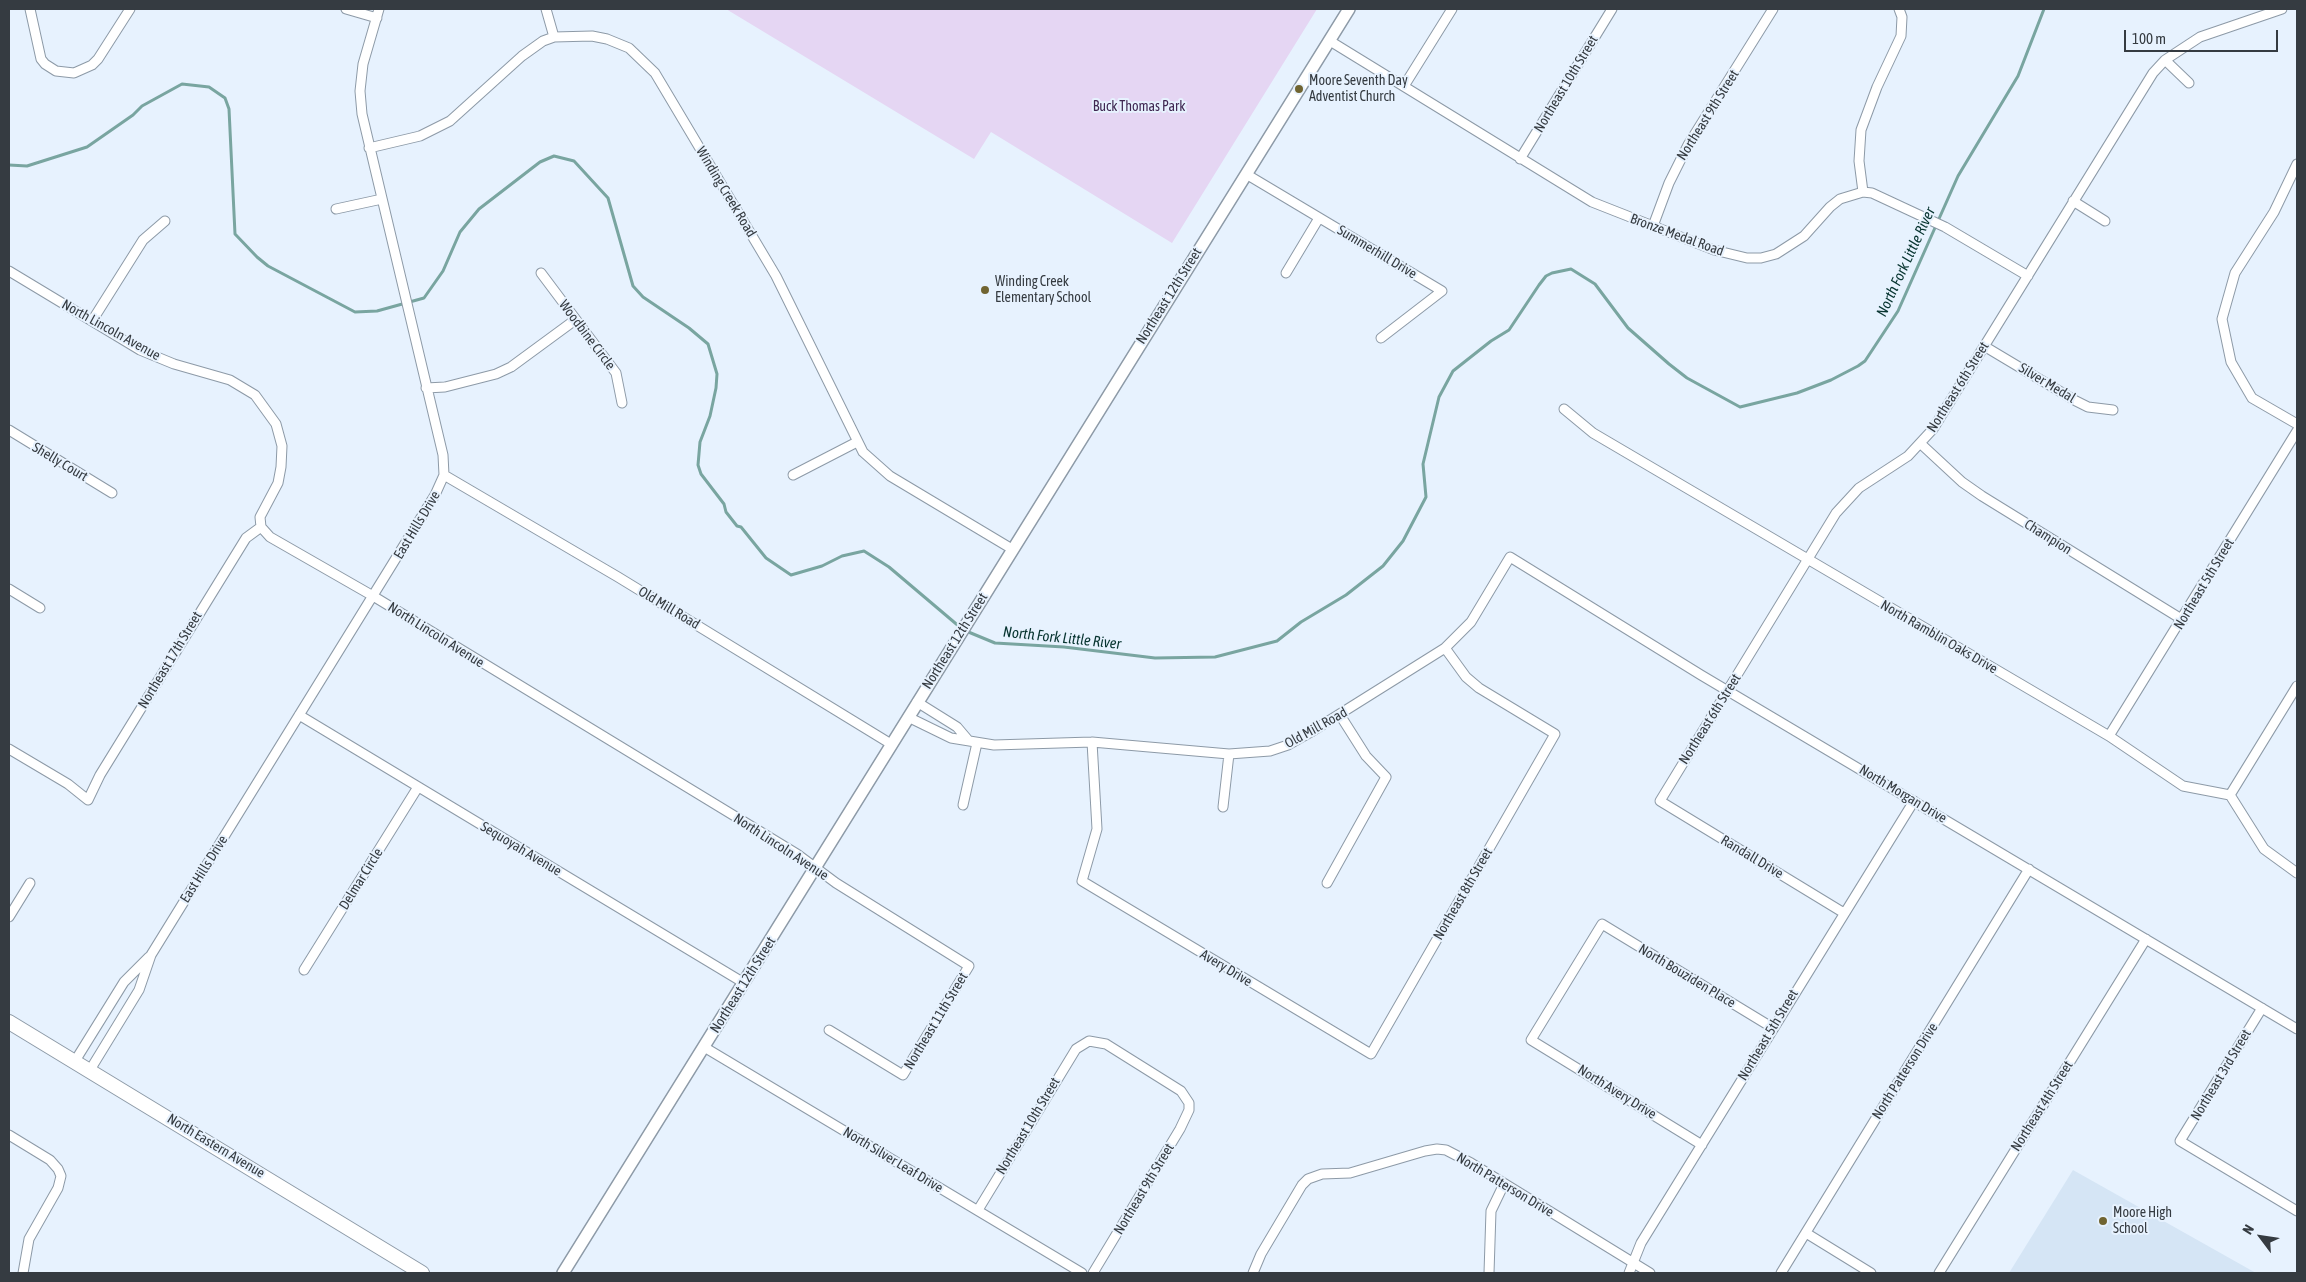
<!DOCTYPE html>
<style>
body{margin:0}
#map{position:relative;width:2306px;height:1282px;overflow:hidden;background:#e7f2fe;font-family:"Asap Condensed",sans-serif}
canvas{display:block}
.frame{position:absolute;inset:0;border:10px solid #353b41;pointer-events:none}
.north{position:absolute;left:2236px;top:1212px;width:50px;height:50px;-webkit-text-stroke:4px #e7f2fe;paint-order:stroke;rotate:301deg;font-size:14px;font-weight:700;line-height:20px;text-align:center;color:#353b41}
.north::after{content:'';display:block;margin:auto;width:18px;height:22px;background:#353b41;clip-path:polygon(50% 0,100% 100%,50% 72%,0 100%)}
.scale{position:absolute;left:2124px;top:30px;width:154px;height:22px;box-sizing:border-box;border:2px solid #353b41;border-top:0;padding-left:6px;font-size:15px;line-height:18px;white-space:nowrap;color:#353b41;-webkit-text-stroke:4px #e7f2fe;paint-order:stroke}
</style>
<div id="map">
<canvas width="2306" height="1282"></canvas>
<div class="frame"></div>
<div class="north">N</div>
<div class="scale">100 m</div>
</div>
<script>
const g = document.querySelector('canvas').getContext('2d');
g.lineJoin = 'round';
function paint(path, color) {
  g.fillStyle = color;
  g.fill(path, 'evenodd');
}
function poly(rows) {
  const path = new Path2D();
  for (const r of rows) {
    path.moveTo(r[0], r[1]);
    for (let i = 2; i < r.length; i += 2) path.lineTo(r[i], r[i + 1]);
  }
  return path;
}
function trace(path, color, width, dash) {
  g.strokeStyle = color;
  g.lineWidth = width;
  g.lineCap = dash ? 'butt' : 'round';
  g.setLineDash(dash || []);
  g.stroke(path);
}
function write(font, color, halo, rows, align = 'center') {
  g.font = font + ' "Asap Condensed",sans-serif';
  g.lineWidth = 4;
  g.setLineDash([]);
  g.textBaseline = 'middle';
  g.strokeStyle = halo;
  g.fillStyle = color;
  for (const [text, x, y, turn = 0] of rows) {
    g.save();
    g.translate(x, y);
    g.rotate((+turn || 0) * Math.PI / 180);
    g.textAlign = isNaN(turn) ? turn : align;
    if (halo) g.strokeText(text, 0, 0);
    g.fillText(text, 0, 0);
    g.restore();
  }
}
paint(poly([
 [2073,1170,2256,1273,2009,1273]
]), '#d5e5f5');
paint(poly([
 [726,9,1317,9,1172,243,991,132,974,159]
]), '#e5d6f3');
trace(poly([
 [9,165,27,166,87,147,133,115,142,106,182,84,209,87,225,98,229,109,235,234,257,257,268,266,355,312,377,311,424,298,443,271,460,232,479,209,540,162,554,156,574,161,608,198,633,286,643,297,689,328,708,344,717,374,716,388,710,416,700,442,698,465,701,474,724,504,726,512,737,526,741,527,766,558,791,575,822,566,842,556,864,551,889,567,961,628],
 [966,631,995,643,1064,647,1155,658,1215,657,1277,641,1301,622,1346,595,1383,566,1403,541,1426,497,1423,464,1439,397,1453,371,1491,341,1509,330,1539,285,1546,276,1552,273,1571,269,1595,284,1628,328,1669,364,1687,378,1740,407,1797,393,1831,380,1858,366,1865,361,1898,311,1958,176,2018,76,2044,9]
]), '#79a5a0', 3);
const minor = poly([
 [30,9,41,59,45,64,56,71,74,73,92,65,98,59,130,9],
 [346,9,377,18],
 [546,9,554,37],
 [1330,41,1592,202,1714,250,1747,258,1761,258,1776,254,1804,236,1830,207,1840,199,1863,192,1872,193,1945,227,2028,276],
 [2165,60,2189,83],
 [1404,86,1452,9],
 [369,148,420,136,450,121,522,56,543,41,554,37,592,36,607,39,629,48,655,73,776,276,863,452,890,476,1012,549],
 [1520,159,1612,9],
 [2297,164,2274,212,2235,273,2222,319,2231,362,2252,398,2297,424],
 [1246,174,1442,291,1381,338],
 [1863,192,1859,161,1861,130,1877,87,1901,36,1902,17,1899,9],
 [2073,201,2105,221],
 [336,209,382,199],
 [1653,226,1669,183,1688,145,1773,9],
 [9,271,140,350,174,364,230,380,255,395,276,424,282,446,281,467,278,483,260,517,261,527,270,537,373,596,797,854,836,883,969,966,903,1075,829,1030],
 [541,273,616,373,622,403],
 [1286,273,1319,218],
 [92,321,143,240,165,221],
 [1984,346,2076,401,2088,407,2113,410],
 [426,388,445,387,496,374,511,367,575,320],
 [1564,409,1593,433,2109,736,2183,786,2230,795,2264,849,2297,873],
 [9,430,112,493],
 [1921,444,1962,482,1982,496,2183,620],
 [444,475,618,577,891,744],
 [793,475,857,442],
 [9,589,40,608],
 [917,702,957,727,968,740],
 [299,715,744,983],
 [908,717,951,738,994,745,1092,742,1229,754,1270,751,1288,745,1311,732,1445,648,1471,622,1510,557,1701,675,2297,1029],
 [2109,736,2297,431],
 [1092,742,1097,829,1082,881,1371,1054,1555,734,1479,688,1466,677,1445,648],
 [9,749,68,784,88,800,100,775,246,538,261,527],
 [2230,795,2297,686],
 [963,805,977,743],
 [1223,807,1229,754],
 [1327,883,1386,777,1366,756,1340,715],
 [1844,913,1660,801,1836,513,1859,488,1908,456,1933,429,2153,73,2165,60,2200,37,2282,9],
 [9,917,30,883],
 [304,970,418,787],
 [2262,1008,2180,1141,2297,1211],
 [704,1047,1082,1273],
 [75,1061,124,982,149,957],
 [90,1070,139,990,151,955,435,495,444,475,443,455,362,114,360,91,363,64,379,9],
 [9,1135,50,1160,58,1169,61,1176,58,1188,29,1239,23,1273],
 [1702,1145,1531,1040,1602,924,1773,1028],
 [978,1210,1076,1049,1089,1041,1106,1044,1181,1091,1189,1103,1189,1110,1180,1129,1093,1273],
 [1806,1233,1871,1273],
 [1253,1273,1261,1254,1302,1185,1308,1179,1322,1174,1350,1173,1425,1151,1437,1149,1446,1150,1471,1163,1650,1273],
 [1489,1273,1491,1211,1504,1184],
 [1629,1273,1641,1243,1914,801],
 [1781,1273,2029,869],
 [1939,1273,2146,939]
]);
const tertiary = poly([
 [563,1273,1349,9]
]);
const secondary = poly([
 [9,1022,422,1273]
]);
trace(minor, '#8d9aa7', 11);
trace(tertiary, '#8d9aa7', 14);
trace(secondary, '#8d9aa7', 16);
trace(minor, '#fff', 9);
trace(tertiary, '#fff', 11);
trace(secondary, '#fff', 14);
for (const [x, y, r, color] of [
 [1299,89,5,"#706431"],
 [985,290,5,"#706431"],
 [2103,1221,5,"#706431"]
]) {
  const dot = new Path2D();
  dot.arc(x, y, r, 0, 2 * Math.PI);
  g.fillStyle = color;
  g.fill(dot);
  trace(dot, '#e7f2fe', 2);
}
write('14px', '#353b41', '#e7f2fe', [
 ["Moore Seventh Day",1309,81],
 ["Adventist Church",1309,97],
 ["Winding Creek",995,282],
 ["Elementary School",995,298],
 ["Moore High",2113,1213],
 ["School",2113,1229]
], 'left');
write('14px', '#353b41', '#e7f2fe', [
 ["Northeast 10th Street",1566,84,-59],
 ["Northeast 9th Street",1708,115,-58],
 ["Winding Creek Road",726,192,59],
 ["Bronze Medal Road",1677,235,20],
 ["Summerhill Drive",1377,252,31],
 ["Northeast 12th Street",1169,296,-58],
 ["North Lincoln Avenue",111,330,29],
 ["Woodbine Circle",587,335,53],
 ["Silver Medal",2047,383,31],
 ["Northeast 6th Street",1958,387,-58],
 ["Shelly Court",60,462,31],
 ["East Hills Drive",417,525,-59],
 ["Champion",2048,537,32],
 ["Northeast 5th Street",2204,584,-59],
 ["Old Mill Road",669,608,31],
 ["North Lincoln Avenue",436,635,32],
 ["North Ramblin Oaks Drive",1939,637,30],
 ["Northeast 12th Street",955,641,-58],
 ["Northeast 17th Street",170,660,-59],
 ["Northeast 6th Street",1710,719,-58],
 ["Old Mill Road",1316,728,-29],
 ["North Morgan Drive",1903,794,31],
 ["North Lincoln Avenue",781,847,33],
 ["Sequoyah Avenue",521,849,31],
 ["Randall Drive",1752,857,31],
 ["East Hills Drive",204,869,-58],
 ["Delmar Circle",361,879,-58],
 ["Northeast 8th Street",1463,894,-60],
 ["Avery Drive",1226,968,31],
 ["North Bouziden Place",1687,976,31],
 ["Northeast 12th Street",743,985,-58],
 ["Northeast 11th Street",936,1021,-59],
 ["Northeast 5th Street",1768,1035,-59],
 ["North Patterson Drive",1905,1071,-58],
 ["Northeast 3rd Street",2221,1075,-59],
 ["North Avery Drive",1617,1092,32],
 ["Northeast 4th Street",2042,1106,-58],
 ["Northeast 10th Street",1028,1126,-59],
 ["North Eastern Avenue",216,1146,31],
 ["North Silver Leaf Drive",893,1160,31],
 ["North Patterson Drive",1505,1185,31],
 ["Northeast 9th Street",1144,1189,-59]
]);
write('14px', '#402852', '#e7f2fe', [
 ["Buck Thomas Park",1139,107]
]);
write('italic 15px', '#073430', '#e7f2fe', [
 ["North Fork Little River",1906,262,-65],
 ["North Fork Little River",1062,638,6]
]);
</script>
